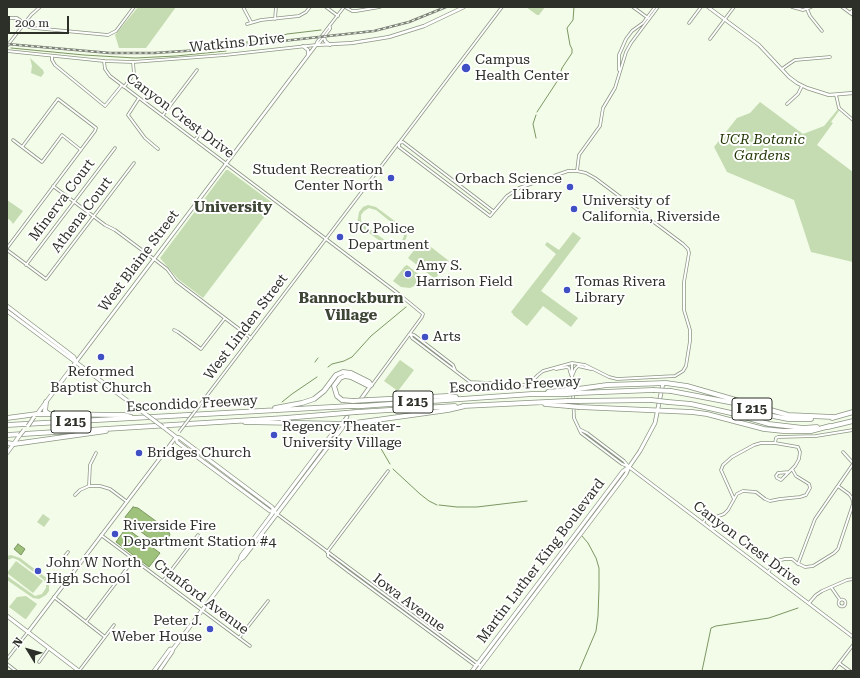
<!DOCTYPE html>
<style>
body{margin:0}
#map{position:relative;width:860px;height:678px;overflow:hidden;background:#f2fce8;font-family:"Roboto Serif",serif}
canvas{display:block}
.frame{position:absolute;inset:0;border:8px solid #2c3028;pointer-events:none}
.north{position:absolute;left:8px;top:630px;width:40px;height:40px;-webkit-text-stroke:3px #fff;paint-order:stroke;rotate:307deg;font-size:11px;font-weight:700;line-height:16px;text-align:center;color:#2c3028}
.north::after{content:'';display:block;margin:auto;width:14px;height:18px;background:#2c3028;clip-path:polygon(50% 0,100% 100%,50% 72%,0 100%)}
.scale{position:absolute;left:8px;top:16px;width:61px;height:18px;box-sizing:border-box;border:2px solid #2c3028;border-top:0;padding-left:5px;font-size:12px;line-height:14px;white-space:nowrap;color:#2c3028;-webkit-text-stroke:3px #fff;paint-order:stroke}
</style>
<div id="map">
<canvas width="860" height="678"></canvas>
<div class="frame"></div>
<div class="north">N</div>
<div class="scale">200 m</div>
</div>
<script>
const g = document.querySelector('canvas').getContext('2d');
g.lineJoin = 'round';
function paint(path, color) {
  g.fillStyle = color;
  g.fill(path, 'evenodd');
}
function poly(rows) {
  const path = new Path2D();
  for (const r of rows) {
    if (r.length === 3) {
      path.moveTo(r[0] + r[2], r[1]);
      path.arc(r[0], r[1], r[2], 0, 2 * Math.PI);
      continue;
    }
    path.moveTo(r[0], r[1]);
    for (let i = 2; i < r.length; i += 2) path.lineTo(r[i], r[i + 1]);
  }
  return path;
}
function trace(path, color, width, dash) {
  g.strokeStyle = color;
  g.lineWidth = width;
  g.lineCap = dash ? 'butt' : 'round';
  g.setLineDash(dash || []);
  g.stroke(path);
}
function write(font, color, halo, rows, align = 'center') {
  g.font = font + ' "Roboto Serif",serif';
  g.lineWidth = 4;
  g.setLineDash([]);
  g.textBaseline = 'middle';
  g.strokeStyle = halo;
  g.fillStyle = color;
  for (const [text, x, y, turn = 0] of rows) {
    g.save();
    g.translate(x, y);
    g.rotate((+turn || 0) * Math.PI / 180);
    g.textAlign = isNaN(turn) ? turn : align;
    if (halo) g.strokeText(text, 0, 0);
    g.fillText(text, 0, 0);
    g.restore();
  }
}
paint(poly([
 [138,7,176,7,146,48,119,48,115,35],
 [526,7,545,7,539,15,537,15],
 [30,58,43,70,44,73,41,77,31,73,32,66],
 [760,102,803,134,824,126,838,109,839,111,831,122,833,123,817,145,853,172,853,262,811,252,794,200,727,172,714,147,737,118,750,113],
 [226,170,228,170,274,204,203,298,178,279,160,258],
 [7,200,23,211,13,224,11,221,7,218],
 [368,205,376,207,404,228,407,236,403,245,392,250,357,224,359,212,363,207],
 [369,208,376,210,401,230,404,236,401,243,396,245,390,244,363,224,361,220,361,215,364,211],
 [573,232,581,238,541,291,578,318,571,327,543,306,527,326,513,315,513,314,511,312,556,254,545,245,547,242,559,250],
 [422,240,449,261,435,279,408,258],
 [407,265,422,277,416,285,410,288,401,287,393,281,405,266],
 [400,360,414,370,398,391,384,381],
 [43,514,50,519,44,527,37,522],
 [11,555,20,558,52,582,49,584,49,591,46,595,39,599,33,598,7,580,7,576,35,596,42,594,46,588,46,584,44,580,18,560,13,558,7,560,7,556],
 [16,561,43,581,33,593,7,573],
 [26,596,37,604,26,619,25,619,9,607,17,597]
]), '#c5dbb1');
const water = poly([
 [133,507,138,508,168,530,170,535,162,545,157,544,127,521,125,517,133,507],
 [126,528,160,553,149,567,116,542,126,528],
 [18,544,25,549,21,555,14,549,18,544]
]);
paint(water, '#9ec17b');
trace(water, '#7c9662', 1);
trace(poly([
 [237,43,269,40,287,34,321,30],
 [11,48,84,55,135,58,176,56,226,51],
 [537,112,558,80,562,68,572,53,572,49,570,45,567,28,573,20,574,7],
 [536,115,533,124,536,138],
 [315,362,318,358],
 [328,367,332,364,344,361,352,357,371,336,406,307],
 [282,402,292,394,317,377],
 [373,435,390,464],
 [393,469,420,494,429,501,437,505],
 [439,505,457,507,477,507,527,501],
 [579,671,596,631,598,616,599,588,599,568,596,558,588,543,582,536],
 [702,671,711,628,716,626,769,618,798,608]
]), '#7c9662', 1);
trace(poly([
 [347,417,360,400]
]), '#cad3c2', 3, [3, 1.5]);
const minor = poly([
 [243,7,251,22],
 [326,7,338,16],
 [345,7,352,11,356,11,380,7],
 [633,7,648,18],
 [792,7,803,10,811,7],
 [842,7,853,15],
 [807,9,810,16,822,31],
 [850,13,853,10],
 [7,18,17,18,29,27,34,28,108,35,116,31,134,7],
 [275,19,276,7],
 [689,23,701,7],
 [247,24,261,20,299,16,306,12,310,7],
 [710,39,734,7],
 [7,46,31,15,40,7],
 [52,56,52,60,55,65,105,106,122,85],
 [104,61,105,69,110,76,326,239],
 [133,62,134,74],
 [782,69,789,64,795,60,830,57],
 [124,87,131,78],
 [836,95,839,108,853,120],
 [139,98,128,115,145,138,158,149],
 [787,104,798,94,802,86],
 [163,115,197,70],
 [13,140,42,162,62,135,81,150],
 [195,140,198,136],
 [399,143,502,7],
 [53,186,105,225,115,230,158,262,167,269,176,281,251,338],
 [7,248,95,131,96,128,58,99,22,147],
 [7,250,46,279,134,163],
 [26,265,115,148],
 [174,330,178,332,201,349,225,318],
 [775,443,776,438,778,437,816,436,853,430],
 [843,452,853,463],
 [89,486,90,465,96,453],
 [838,486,849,494,852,498,853,502],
 [75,495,80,490,89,486,100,486,110,489,126,501],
 [734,499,721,470,723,465,732,457,754,445,761,443,775,443,798,447,800,452,799,459,795,466,789,472,778,473,776,476,777,478,781,480,789,472],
 [703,523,706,518,716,517,724,514,728,510,737,494,743,491,756,492,765,499,770,501,780,499,800,497,806,495,810,488,809,484,796,476,792,469],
 [101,535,250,646],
 [327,552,388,471],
 [799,564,805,567,813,566,834,553,838,549,853,504],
 [57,566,68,552],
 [768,572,777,561,785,559,792,559,798,564,815,519,853,464],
 [163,581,198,535],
 [831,587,840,600],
 [54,597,105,637],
 [842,603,3.5],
 [809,603,816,595,822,591,847,580,853,579],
 [86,622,134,559],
 [239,638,268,601],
 [39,662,49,648],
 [839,663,850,671],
 [7,664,16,671],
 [79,671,114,625],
 [833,671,853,645]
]);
const tertiary = poly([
 [316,45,317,42,344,7],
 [317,45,320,42,330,29,330,27],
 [7,51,104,61,133,62,225,55,316,45],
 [619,70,619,55,626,39,632,31,643,23,655,7],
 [399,143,399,147,490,216,507,196,519,188,568,171,577,171,586,173,595,178,683,244,688,249,689,253,684,282,684,310,690,330,690,341,686,366,683,371,675,376,617,379,609,377,585,365,572,363,543,371,538,375,528,385,470,382,412,338,410,334],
 [399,143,403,142,493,211],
 [577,171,579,155,600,126,603,108,615,88,626,52,631,43,658,7],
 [326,239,400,295,423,314,422,317,372,385],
 [410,334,414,335,453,365,455,370],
 [572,363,572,390],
 [554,368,556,369,567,367,569,368,571,375],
 [572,376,575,369,578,366,591,369],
 [573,394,574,418,581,433,622,464,629,467],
 [199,406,398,144],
 [579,429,587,433,624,461,629,467],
 [277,514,481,666],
 [328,553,328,556,349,572,476,666],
 [7,659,28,632]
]);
const secondary = poly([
 [708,7,759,45,789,77,797,83,807,88,829,95,853,93],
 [324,37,325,41,330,45],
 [303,46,308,50,308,55],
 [76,362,316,45,352,43,389,37,424,26,464,7],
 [629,467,853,637],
 [28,632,176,437]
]);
const primary = poly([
 [7,306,74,357,76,362],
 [7,311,140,410],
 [361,399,371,385],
 [37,414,76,362],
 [163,427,176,437,180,438,272,507,275,512],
 [176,437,177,442,270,511,274,511],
 [7,453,20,435],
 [240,560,243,558,257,540,343,427,342,424],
 [7,616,79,671],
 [154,671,170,649,173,649],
 [159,671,172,652,173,649,240,560,241,556,260,530,338,426,342,424,347,417],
 [472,671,623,471,629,467],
 [477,671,626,474,629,467,640,451,655,423,663,383]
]);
const motorway = poly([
 [578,389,607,385,666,383,687,386,788,415,833,417],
 [671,391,734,403,773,416,788,419,811,419],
 [548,392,567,390],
 [578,393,653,390],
 [368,400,448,396,456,397],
 [353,401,342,400,337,396,334,386,340,378,345,376,351,377,367,385,371,385],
 [578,401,651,400],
 [46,402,45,411,49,414],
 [668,402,691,404,731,413,769,424,803,428,817,427],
 [545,404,568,406],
 [362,406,532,394,567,394],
 [463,406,567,401],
 [579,407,692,412,707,414,764,429,783,431,811,431,830,426],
 [275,408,302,403,314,399,324,391,336,375,343,372,351,373,369,382,371,385],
 [357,412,455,406],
 [7,418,37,414,124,415,131,417],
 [832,418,853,412],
 [245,422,348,424,448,410,465,406],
 [328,424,333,428,334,432],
 [7,425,350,406],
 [828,427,853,421],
 [7,435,285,418,345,413],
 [7,443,14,444,106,431]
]);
trace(minor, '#8c9684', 3.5);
trace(tertiary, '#8c9684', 3.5);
trace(secondary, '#8c9684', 4);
trace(primary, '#8c9684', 4.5);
trace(motorway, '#8c9684', 5.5);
trace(minor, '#fff', 2);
trace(tertiary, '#fff', 2);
trace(secondary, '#fff', 2.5);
trace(primary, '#fff', 3);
trace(motorway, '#fff', 4);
const rail = poly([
 [7,44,110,53,154,53,200,50,374,31,409,22,446,7]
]);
trace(rail, '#7c8376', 2.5);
trace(rail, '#fff', 1, [3]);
const tertiaryBridge = poly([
 [179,432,199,406]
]);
const primaryBridge = poly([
 [140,410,163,427],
 [28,426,34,417],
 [20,435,24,430]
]);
const motorwayBridge = poly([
 [567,390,578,389],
 [653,390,671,391],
 [567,394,578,393],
 [651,400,668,402],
 [353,401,368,400],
 [567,401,578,401],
 [350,406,362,406],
 [568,406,579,407],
 [345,413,357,412]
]);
trace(tertiaryBridge, '#8c9684', 3.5, []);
trace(primaryBridge, '#8c9684', 4.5, []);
trace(motorwayBridge, '#8c9684', 5.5, []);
trace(tertiaryBridge, '#fff', 2);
trace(primaryBridge, '#fff', 3);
trace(motorwayBridge, '#fff', 4);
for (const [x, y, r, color] of [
 [466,68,5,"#404fc3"],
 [391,178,4,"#404fc3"],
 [570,187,4,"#404fc3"],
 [574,209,4,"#404fc3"],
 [340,237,4,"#404fc3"],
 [408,274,4,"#404fc3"],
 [567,290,4,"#404fc3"],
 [425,337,4,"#404fc3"],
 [101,357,4,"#404fc3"],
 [274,435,4,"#404fc3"],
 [139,453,4,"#404fc3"],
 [115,534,4,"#404fc3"],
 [38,571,4,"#404fc3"],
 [210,629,4,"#404fc3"]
]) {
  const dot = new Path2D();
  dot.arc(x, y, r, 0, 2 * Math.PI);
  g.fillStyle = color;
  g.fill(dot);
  trace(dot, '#fff', 1.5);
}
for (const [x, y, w] of [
 [413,402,40],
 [752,409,40],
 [71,422,40]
]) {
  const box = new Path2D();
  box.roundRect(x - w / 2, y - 11, w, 22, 3);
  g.fillStyle = '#fff';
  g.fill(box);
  trace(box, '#2c3028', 1);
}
write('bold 13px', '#2c3028', null, [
 ["I 215",413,402],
 ["I 215",752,409],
 ["I 215",71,422]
]);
write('14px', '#2c3028', '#fff', [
 ["Watkins Drive",237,43,-6],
 ["Canyon Crest Drive",180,116,37],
 ["Minerva Court",62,200,-53],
 ["Athena Court",82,215,-53],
 ["West Blaine Street",139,261,-53],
 ["West Linden Street",246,327,-53],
 ["Escondido Freeway",515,385,-3],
 ["Escondido Freeway",192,404,-3],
 ["Canyon Crest Drive",747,544,37],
 ["Martin Luther King Boulevard",541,561,-53],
 ["Cranford Avenue",201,597,37],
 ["Iowa Avenue",409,603,37]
]);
write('14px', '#2c3028', '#fff', [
 ["Campus",475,60],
 ["Health Center",475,76],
 ["Student Recreation",383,170,"right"],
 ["Center North",383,186,"right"],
 ["Orbach Science",562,179,"right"],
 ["Library",562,195,"right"],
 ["University of",582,201],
 ["California, Riverside",582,217],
 ["UC Police",348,229],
 ["Department",348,245],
 ["Amy S.",416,266],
 ["Harrison Field",416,282],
 ["Tomas Rivera",575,282],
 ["Library",575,298],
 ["Arts",433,337],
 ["Reformed",101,372,"center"],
 ["Baptist Church",101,388,"center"],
 ["Regency Theater-",282,427],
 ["University Village",282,443],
 ["Bridges Church",147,453],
 ["Riverside Fire",123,526],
 ["Department Station #4",123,542],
 ["John W North",46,563],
 ["High School",46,579],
 ["Peter J.",202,621,"right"],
 ["Weber House",202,637,"right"]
], 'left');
write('italic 14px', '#1f3401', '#fff', [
 ["UCR Botanic",762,140],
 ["Gardens",762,156]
]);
write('bold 15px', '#3d4535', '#fff', [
 ["University",233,208],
 ["Bannockburn",351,299],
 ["Village",351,316]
]);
</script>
